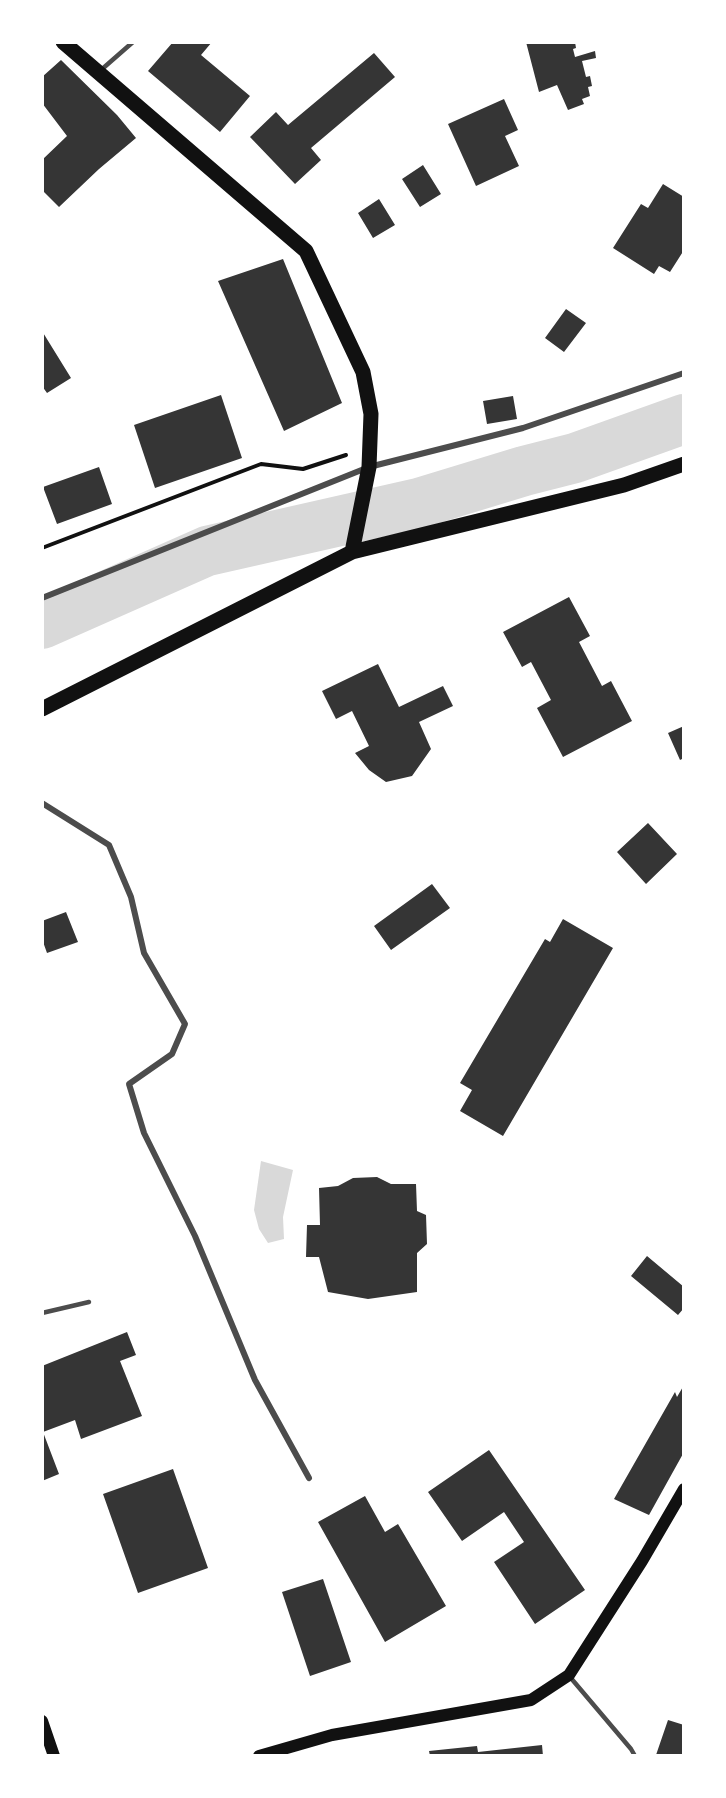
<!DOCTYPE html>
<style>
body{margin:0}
#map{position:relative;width:726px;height:1798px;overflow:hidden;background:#fff;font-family:Manrope,sans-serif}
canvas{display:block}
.frame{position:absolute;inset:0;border:44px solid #fff;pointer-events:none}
</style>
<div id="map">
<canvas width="726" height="1798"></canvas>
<div class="frame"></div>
</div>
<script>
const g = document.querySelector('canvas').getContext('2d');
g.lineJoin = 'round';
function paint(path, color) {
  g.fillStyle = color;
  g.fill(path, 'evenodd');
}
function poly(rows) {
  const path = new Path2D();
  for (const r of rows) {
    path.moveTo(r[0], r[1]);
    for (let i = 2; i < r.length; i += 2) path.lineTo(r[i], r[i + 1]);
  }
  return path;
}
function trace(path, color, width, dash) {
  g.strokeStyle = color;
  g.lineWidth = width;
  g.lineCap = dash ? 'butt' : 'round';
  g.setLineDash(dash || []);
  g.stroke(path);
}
paint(poly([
 [261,1161,293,1170,283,1217,284,1239,268,1243,259,1229,254,1210]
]), '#d9d9d9');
trace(poly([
 [42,624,207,551,419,503,524,471,575,458,684,419]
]), '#d9d9d9', 50);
paint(poly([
 [173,42,212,42,201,55,250,96,220,132,148,71],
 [526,42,575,42,576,48,573,49,575,57,595,51,596,58,582,61,586,77,590,76,592,86,588,87,590,96,582,99,584,104,568,110,557,85,539,92],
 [374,53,395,77,311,148,321,160,295,184,250,137,276,112,288,125],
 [61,60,117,115,136,138,99,169,59,207,42,190,42,160,67,136,42,103,42,77],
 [504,99,518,130,505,136,519,166,476,186,448,124],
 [423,165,441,194,420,207,402,179],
 [663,184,684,197,684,250,670,272,659,266,654,274,613,248,641,204,648,208],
 [379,199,395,225,373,238,358,213],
 [283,259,342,403,284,431,218,281],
 [566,309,586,323,564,352,545,338],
 [42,331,71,378,47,393,42,386],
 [221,395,242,458,155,488,134,425],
 [513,396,517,419,487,424,483,401],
 [99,467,112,504,57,524,43,487],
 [569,597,590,636,579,642,602,686,611,681,632,721,563,757,537,708,551,700,531,662,522,667,503,632],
 [378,664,399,707,443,686,453,706,419,722,431,749,412,776,386,782,369,770,355,753,369,746,352,711,336,719,322,691],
 [684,726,684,758,680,760,668,733],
 [648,823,677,854,646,884,617,852],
 [432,884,450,908,391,950,374,926],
 [66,912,78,942,47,953,42,939,42,921],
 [563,919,613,948,503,1136,460,1111,472,1090,460,1083,545,939,550,942],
 [377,1177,391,1184,416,1184,417,1211,426,1215,427,1244,417,1253,417,1292,368,1299,328,1292,319,1257,306,1257,307,1225,320,1225,319,1188,338,1186,353,1178],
 [647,1256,684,1287,684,1308,678,1315,631,1276],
 [127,1332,136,1355,120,1361,142,1416,81,1439,75,1420,43,1432,59,1474,42,1481,42,1366],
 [684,1385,684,1452,649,1515,614,1499,675,1392,677,1397],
 [489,1450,585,1590,535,1624,494,1562,524,1542,504,1512,462,1541,428,1492],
 [173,1469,208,1568,138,1593,103,1494],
 [365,1496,385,1532,398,1524,446,1606,385,1642,318,1522],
 [323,1579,351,1662,310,1676,282,1592],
 [668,1720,684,1725,684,1756,656,1755],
 [542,1745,543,1756,430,1756,429,1751,477,1746,478,1752]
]), '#353535');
trace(poly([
 [42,548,261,464,303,469,346,455]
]), '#111', 4);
trace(poly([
 [101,70,133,42],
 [42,1313,89,1302],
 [570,1677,631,1749,635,1756]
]), '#4c4c4c', 4.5);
trace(poly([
 [42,598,369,467,523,428,684,373],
 [42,803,109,845,131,897,144,953,185,1024,172,1054,129,1084,144,1133,195,1236,255,1380,309,1478]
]), '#4c4c4c', 6);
trace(poly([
 [42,1721,54,1756],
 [259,1756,332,1735,531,1700,569,1675,642,1561,684,1489]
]), '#111', 12);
trace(poly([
 [63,42,306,251,363,372,371,414,369,467,352,552],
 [42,709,352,552,624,485,684,464]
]), '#111', 15);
</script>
